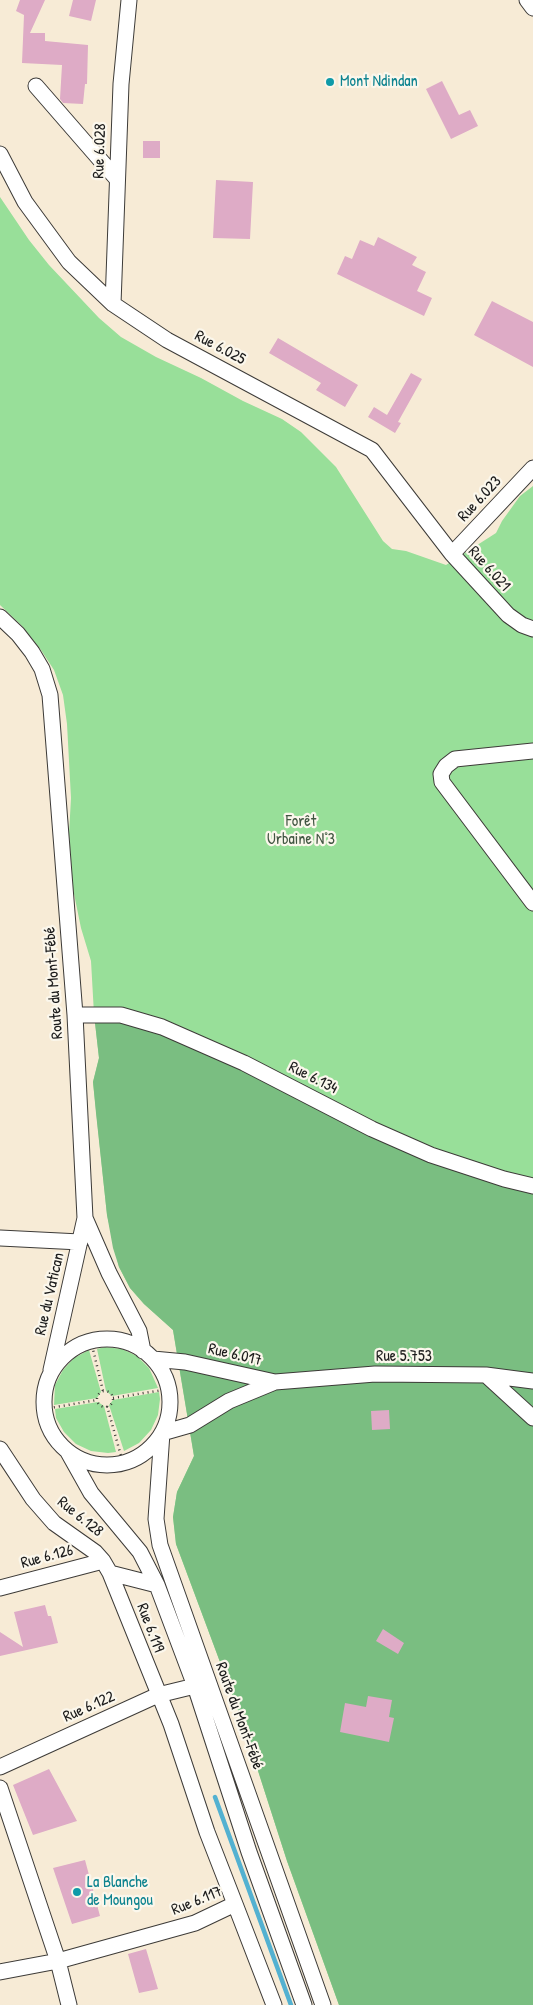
<!DOCTYPE html>
<meta charset="utf-8">
<style>
body{margin:0}
canvas{display:block;background:#f7ebd6}
</style>
<canvas width="533" height="2005"></canvas>
<script>
const g = document.querySelector('canvas').getContext('2d');
g.lineJoin = 'round';
function paint(path, color) {
  g.fillStyle = color;
  g.fill(path, 'evenodd');
}
function poly(rows) {
  const path = new Path2D();
  for (const r of rows) {
    if (r.length === 3) {
      path.moveTo(r[0] + r[2], r[1]);
      path.arc(r[0], r[1], r[2], 0, 2 * Math.PI);
      continue;
    }
    path.moveTo(r[0], r[1]);
    for (let i = 2; i < r.length; i += 2) path.lineTo(r[i], r[i + 1]);
  }
  return path;
}
function trace(path, color, width, dash) {
  g.strokeStyle = color;
  g.lineWidth = width;
  g.lineCap = dash ? 'butt' : 'round';
  g.setLineDash(dash || []);
  g.stroke(path);
}
function write(font, color, halo, rows, align = 'center') {
  g.font = font + ' "Patrick Hand",sans-serif';
  g.lineWidth = 4.5;
  g.setLineDash([]);
  g.textBaseline = 'middle';
  g.strokeStyle = halo;
  g.fillStyle = color;
  for (const [text, x, y, turn = 0] of rows) {
    g.save();
    g.translate(x, y);
    g.rotate((+turn || 0) * Math.PI / 180);
    g.textAlign = isNaN(turn) ? turn : align;
    if (halo) g.strokeText(text, 0, 0);
    g.fillText(text, 0, 0);
    g.restore();
  }
}
paint(poly([
 [0,197,29,240,49,265,99,318,121,337,156,357,201,378,243,401,282,419,301,432,336,467,383,541,392,549,406,551,446,565,496,533,502,521,520,496,533,486,533,2005,339,2005,287,1861,242,1721,176,1544,173,1517,177,1492,194,1456,173,1330,144,1304,130,1288,119,1267,107,1215,93,1082,99,1058,94,1014,91,961,81,928,73,889,69,834,71,798,67,724,63,695,54,670,41,650,22,626,0,605],
 [105,1347,122,1349,137,1356,149,1368,158,1388,112,1396,106,1391,97,1349],
 [89,1350,101,1392,97,1398,54,1405,55,1385,63,1370,74,1358],
 [159,1392,160,1399,158,1415,151,1430,139,1443,124,1451,109,1405,113,1400],
 [98,1402,104,1406,116,1452,108,1453,91,1451,76,1444,64,1432,56,1418,55,1409]
]), '#98df99');
paint(poly([
 [94,1014,121,1015,372,1129,533,1186,533,2005,339,2005,287,1861,242,1721,176,1544,173,1517,177,1492,194,1456,173,1330,144,1304,130,1288,119,1267,113,1248,107,1215,96,1113,93,1082,99,1058]
]), '#7abe81');
trace(poly([
 [215,1797,291,2005]
]), '#53b1d1', 4.5);
paint(poly([
 [20,0,45,0,30,33,45,33,45,41,88,45,87,84,85,84,83,104,63,103,60,99,62,65,22,63,24,15,16,11],
 [73,0,96,0,91,21,69,16],
 [442,81,459,115,470,110,478,126,451,139,426,89],
 [143,141,160,141,160,158,143,158],
 [216,180,253,182,250,239,213,238],
 [378,237,417,257,412,265,426,272,417,291,432,298,424,316,337,274,345,256,352,259,360,240,374,246],
 [492,301,533,322,533,367,474,335],
 [278,338,358,385,345,407,316,390,321,383,269,353],
 [411,373,422,379,398,422,401,423,395,433,368,417,374,407,387,415],
 [389,1410,390,1429,372,1430,371,1411],
 [45,1605,48,1616,51,1616,58,1643,0,1656,0,1632,23,1647,14,1612],
 [383,1629,404,1643,398,1654,376,1641],
 [368,1696,392,1700,389,1717,394,1718,389,1742,340,1732,345,1703,366,1707],
 [49,1769,77,1821,33,1835,13,1785],
 [85,1860,100,1916,72,1924,53,1868],
 [146,1949,158,1989,139,1993,128,1954]
]), '#deabc6');
const minor = poly([
 [527,0,533,8],
 [36,86,116,178],
 [0,154,25,202,69,262,113,304,167,340,372,450,452,554,508,615,522,625,533,629],
 [113,304,121,84,129,0],
 [452,554,533,468],
 [0,617,18,634,32,652,42,669,50,695,75,1015,85,1218,109,1273,139,1331,143,1351],
 [533,751,455,759,446,766,441,774,442,782,533,903],
 [75,1015,121,1015,162,1027,244,1063,372,1129,431,1155,504,1179,533,1186],
 [0,1238,80,1242],
 [107,1402,63],
 [153,1359,185,1362,275,1382],
 [51,1370,85,1218],
 [486,1375,533,1418],
 [0,1449,33,1499,54,1523,95,1552,103,1561,110,1573,157,1585],
 [68,1452,91,1493,140,1552,157,1585,195,1686,249,1852,304,2005],
 [0,1588,103,1561],
 [0,1767,158,1695,195,1686],
 [0,1788,58,1961,0,1972],
 [235,1904,274,2005],
 [69,2005,58,1961,195,1923,235,1904,207,1832,171,1724,110,1573],
 [323,2005,160,1545,156,1519,162,1433,190,1425,229,1401,275,1382,375,1374,486,1375,533,1381]
]);
trace(minor, '#3d3b38', 17);
trace(poly([
 [91,1341,103,1391],
 [105,1399,8],
 [113,1398,169,1389],
 [107,1406,123,1463],
 [44,1409,97,1400]
]), '#3d3b38', 2.5, [1, 4]);
trace(minor, '#fff', 15);
for (const [x, y, r, color] of [
 [330,82,5,"#0f9aa8"],
 [77,1892,5,"#0f9aa8"]
]) {
  const dot = new Path2D();
  dot.arc(x, y, r, 0, 2 * Math.PI);
  g.fillStyle = color;
  g.fill(dot);
  trace(dot, '#fbf7ec', 2);
}
write('16px', '#0d838f', '#fbf7ec', [
 ["Mont Ndindan",340,82],
 ["La Blanche",87,1883],
 ["de Moungou",87,1901]
], 'left');
write('16px', '#1c1c1c', '#fbf7ec', [
 ["Rue 6.028",100,151,-88],
 ["Rue 6.025",220,348,28],
 ["Rue 6.023",480,499,-47],
 ["Rue 6.021",489,569,48],
 ["Route du Mont-Fébé",54,983,-94],
 ["Rue 6.134",313,1078,27],
 ["Rue du Vatican",50,1294,-77],
 ["Rue 6.017",235,1355,13],
 ["Rue 5.753",404,1357],
 ["Rue 6.128",80,1517,39],
 ["Rue 6.126",47,1557,-15],
 ["Rue 6.119",150,1628,69],
 ["Rue 6.122",89,1707,-24],
 ["Route du Mont-Fébé",239,1716,70],
 ["Rue 6.117",197,1901,-22]
]);
write('16px', '#415642', '#fbf7ec', [
 ["Forêt",301,822],
 ["Urbaine N°3",301,840]
]);
</script>
